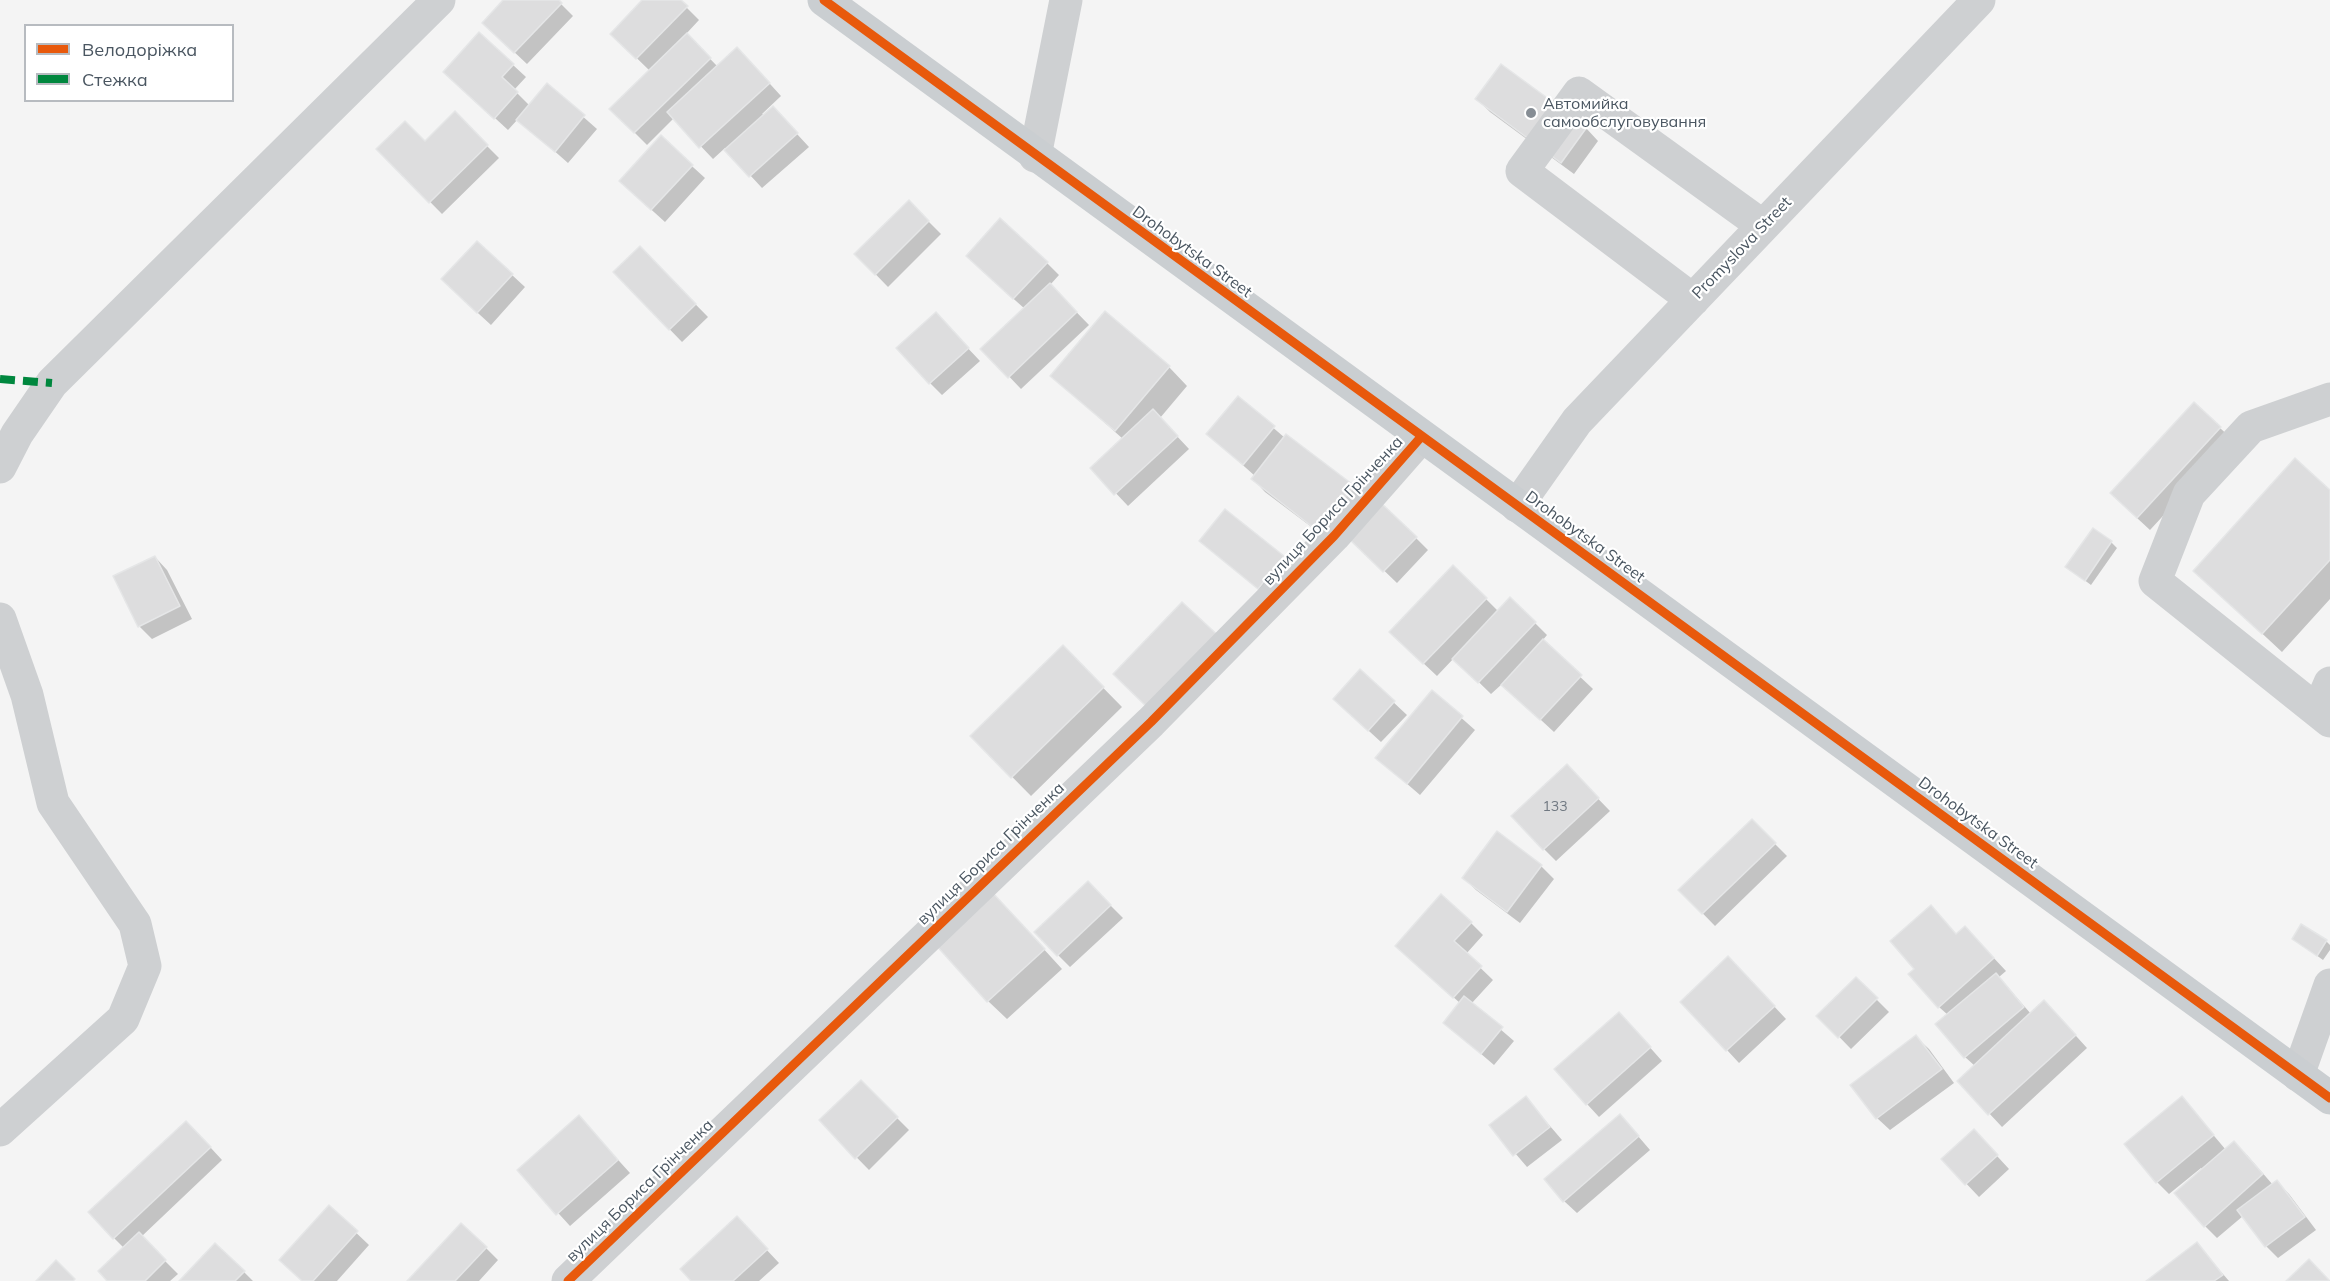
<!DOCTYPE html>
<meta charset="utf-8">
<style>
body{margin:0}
#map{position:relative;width:2330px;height:1281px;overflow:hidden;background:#f4f4f4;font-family:Mulish,sans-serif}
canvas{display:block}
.legend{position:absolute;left:24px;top:24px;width:210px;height:78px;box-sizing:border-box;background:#fff;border:2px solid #b7bbc0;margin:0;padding:8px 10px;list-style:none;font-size:18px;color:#4a5661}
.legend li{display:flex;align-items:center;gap:12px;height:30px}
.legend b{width:30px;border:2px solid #b7bbc0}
</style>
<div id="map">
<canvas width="2330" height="1281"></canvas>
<ul class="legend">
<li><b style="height:8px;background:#e8590c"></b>Велодоріжка</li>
<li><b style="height:8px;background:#00873e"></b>Стежка</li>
</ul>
</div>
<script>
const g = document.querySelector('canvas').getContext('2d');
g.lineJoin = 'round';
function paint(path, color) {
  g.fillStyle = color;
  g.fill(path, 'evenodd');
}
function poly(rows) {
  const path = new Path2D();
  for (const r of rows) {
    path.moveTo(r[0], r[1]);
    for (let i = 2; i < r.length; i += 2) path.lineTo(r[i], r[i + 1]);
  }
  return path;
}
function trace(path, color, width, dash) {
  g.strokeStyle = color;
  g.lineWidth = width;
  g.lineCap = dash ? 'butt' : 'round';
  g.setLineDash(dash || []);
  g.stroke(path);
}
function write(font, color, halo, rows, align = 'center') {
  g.font = font + ' Mulish,sans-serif';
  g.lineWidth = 4.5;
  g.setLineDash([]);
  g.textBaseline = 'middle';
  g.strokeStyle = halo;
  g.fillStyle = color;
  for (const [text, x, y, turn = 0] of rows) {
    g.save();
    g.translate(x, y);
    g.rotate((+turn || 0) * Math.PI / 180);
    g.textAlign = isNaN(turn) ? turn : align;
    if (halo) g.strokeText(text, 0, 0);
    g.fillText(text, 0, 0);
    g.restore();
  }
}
paint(poly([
 [505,0,557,0,573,16,527,64,496,35],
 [645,0,679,0,699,20,686,34,718,67,750,62,781,96,762,114,785,121,809,147,762,188,725,148,713,159,674,118,647,145,611,109,650,71,612,34],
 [513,65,526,77,514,90,530,106,547,85,597,129,568,163,518,119,508,130,458,84],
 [1477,99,1586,128,1598,141,1574,174,1490,112],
 [455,114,499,158,442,214,378,149,425,143],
 [661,138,705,178,665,222,634,194],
 [909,202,941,234,888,287,856,254],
 [640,248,708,317,682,342,615,273],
 [1047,263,1059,275,1050,285,1089,325,1021,389,983,349,1025,309,980,269],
 [512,275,525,287,491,325,455,292],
 [948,327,980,361,942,395,930,383],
 [1169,367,1187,386,1160,418,1189,449,1128,506,1092,468,1123,439,1052,376],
 [1239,398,1285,438,1416,538,1428,550,1397,583,1347,535,1338,547,1265,492,1253,479,1255,476,1208,434],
 [2220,428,2233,440,2150,530,2124,506],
 [2330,492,2330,599,2282,652,2195,571],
 [1201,541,1283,557,1295,569,1271,600],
 [2111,542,2117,548,2091,585,2067,567],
 [155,557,167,570,192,619,152,639,139,626],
 [1486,599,1499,612,1535,623,1547,635,1542,641,1593,689,1554,732,1502,684,1491,694,1454,658,1437,676,1404,645],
 [1063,647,1122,707,1031,796,972,736],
 [1360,671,1407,715,1381,742,1347,711],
 [1432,692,1475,730,1420,795,1377,758],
 [1579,779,1610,811,1556,861,1544,849],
 [1752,821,1787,856,1715,926,1680,890],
 [1497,833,1541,866,1554,879,1520,923,1476,890,1464,878],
 [1088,883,1123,918,1070,967,1058,955],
 [1009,911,1062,969,1007,1019,988,1001],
 [1471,923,1483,935,1466,954,1493,980,1471,1004,1514,1041,1494,1065,1445,1023,1460,1003,1409,958],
 [1957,935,1977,940,2006,971,1999,977,2031,1014,2057,1015,2087,1048,2002,1127,1959,1081,1975,1066,1965,1057,1948,1015,1939,1007],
 [2294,939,2326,941,2330,945,2330,950,2323,960],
 [1741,971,1786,1019,1739,1063,1727,1050],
 [1856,979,1889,1012,1851,1049,1819,1016],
 [1631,1026,1662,1061,1599,1117,1587,1104],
 [1916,1037,1929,1049,1954,1083,1890,1130,1877,1118],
 [861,1082,909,1130,869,1170,821,1121],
 [1526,1098,1562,1140,1527,1167,1491,1125],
 [2182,1098,2226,1150,2247,1155,2273,1185,2277,1182,2289,1194,2316,1230,2278,1258,2266,1246,2243,1216,2217,1238,2205,1226,2203,1170,2201,1168,2169,1194,2157,1182],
 [1632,1129,1650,1150,1577,1213,1564,1201],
 [591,1130,630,1173,570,1226,519,1170],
 [199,1135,222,1160,141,1237,178,1274,170,1281,109,1281,124,1248,114,1238],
 [1986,1144,2009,1169,1979,1197,1943,1159],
 [329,1207,369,1245,337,1281,303,1281],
 [749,1231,779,1263,759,1281,693,1281],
 [2197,1244,2229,1281,2149,1281],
 [486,1248,498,1260,479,1281,409,1281],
 [244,1272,253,1281,181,1281]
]), '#0003');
const building = poly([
 [503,0,559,0,562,3,514,53,482,23,503,0],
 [642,0,681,0,688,6,636,59,610,34,642,0],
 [479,32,514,64,502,77,518,92,494,119,443,72,479,32],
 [687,33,711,58,634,133,609,109,687,33],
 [737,47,770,83,699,148,667,112,737,47],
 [1501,64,1587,127,1561,163,1475,99,1501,64],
 [547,83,585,115,555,152,516,120,547,83],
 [773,106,798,133,749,177,724,150,773,106],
 [455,111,488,145,429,203,376,149,405,121,425,141,455,111],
 [661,135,693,165,651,210,619,181,661,135],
 [909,200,929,221,875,275,854,254,909,200],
 [1000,218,1048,262,1013,299,966,256,1000,218],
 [477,241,513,274,477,313,441,279,477,241],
 [640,246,696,304,669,330,613,272,640,246],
 [1050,283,1077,312,1008,378,980,349,1050,283],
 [1105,311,1170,366,1115,431,1050,376,1105,311],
 [936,312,969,348,929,384,896,348,936,312],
 [1238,396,1275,426,1243,465,1206,434,1238,396],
 [2194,402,2221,427,2137,518,2110,493,2194,402],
 [1153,409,1178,436,1114,495,1090,468,1153,409],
 [1286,434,1360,490,1324,536,1251,479,1286,434],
 [2295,458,2330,490,2330,560,2262,634,2193,571,2295,458],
 [1379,501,1417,537,1383,572,1346,536,1379,501],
 [1225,509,1284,556,1258,589,1199,541,1225,509],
 [2093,528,2112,541,2085,581,2065,567,2093,528],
 [155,556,180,606,138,627,113,576,155,556],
 [1453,565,1487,598,1423,664,1389,632,1453,565],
 [1510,597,1536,622,1478,683,1452,659,1510,597],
 [1182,602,1222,639,1152,712,1113,674,1182,602],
 [1543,639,1582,675,1540,720,1501,685,1543,639],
 [1063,645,1104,687,1011,778,970,736,1063,645],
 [1360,669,1395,701,1368,731,1333,699,1360,669],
 [1432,690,1463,716,1407,784,1375,758,1432,690],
 [1567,764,1599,798,1543,850,1511,816,1567,764],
 [1752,819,1776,843,1702,914,1678,890,1752,819],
 [1497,831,1542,865,1507,912,1462,878,1497,831],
 [1088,881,1111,905,1057,956,1034,932,1088,881],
 [991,891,1045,949,987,1002,934,943,991,891],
 [1441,894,1472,922,1454,941,1482,966,1453,998,1395,946,1441,894],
 [1931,905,1956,934,1965,926,1994,958,1938,1008,1908,974,1914,969,1890,941,1931,905],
 [2301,924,2327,940,2317,956,2292,939,2301,924],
 [1728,956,1775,1006,1726,1051,1680,1002,1728,956],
 [1996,973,2024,1007,1964,1058,1935,1024,1996,973],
 [1856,977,1878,998,1838,1038,1816,1016,1856,977],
 [1464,996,1503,1027,1481,1054,1443,1023,1464,996],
 [2044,1000,2076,1035,1988,1115,1957,1081,2044,1000],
 [1619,1012,1651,1047,1586,1105,1554,1069,1619,1012],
 [1916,1035,1942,1069,1876,1119,1850,1085,1916,1035],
 [861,1080,898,1117,855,1159,819,1120,861,1080],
 [1526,1096,1550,1127,1513,1156,1489,1125,1526,1096],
 [2182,1096,2214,1135,2156,1183,2124,1144,2182,1096],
 [1620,1114,1639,1136,1563,1202,1544,1179,1620,1114],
 [579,1115,618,1160,556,1215,517,1170,579,1115],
 [186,1121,211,1147,113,1239,88,1212,186,1121],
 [1974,1129,1998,1155,1965,1185,1941,1159,1974,1129],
 [2234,1141,2263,1174,2204,1227,2174,1193,2234,1141],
 [2277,1180,2305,1217,2265,1247,2237,1210,2277,1180],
 [329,1205,358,1231,313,1281,302,1281,279,1260,329,1205],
 [737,1216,768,1249,733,1281,691,1281,680,1269,737,1216],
 [461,1223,487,1247,455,1281,407,1281,461,1223],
 [139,1232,166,1260,145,1281,107,1281,98,1271,139,1232],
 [2197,1242,2223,1275,2214,1281,2146,1281,2197,1242],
 [215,1243,245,1271,235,1281,179,1281,215,1243],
 [2309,1259,2330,1281,2286,1281,2309,1259],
 [56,1260,75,1279,73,1281,36,1281,56,1260]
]);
paint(building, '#ddddde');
trace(building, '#e5e6e7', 1.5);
trace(poly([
 [1035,156,1066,0],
 [1693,300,1522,171,1579,93,1763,226],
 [2330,399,2251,427,2189,494,2155,581,2330,721],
 [0,467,17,434,52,383,439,0],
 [1517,506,1577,421,1979,0],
 [0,619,27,695,53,803,135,924,145,966,123,1019,0,1130],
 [2318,711,2330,683],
 [2298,1075,2330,985],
 [568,1281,1151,722,1334,536,1421,437]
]), '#ced0d2', 33);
trace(poly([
 [824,0,2330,1098]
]), '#caced1', 33);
trace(poly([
 [0,379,52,383]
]), '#00873e', 8, [15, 8]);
trace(poly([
 [824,0,2330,1098],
 [568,1281,1151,722,1334,536,1421,437]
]), '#e8590c', 9);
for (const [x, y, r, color] of [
 [1531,113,6,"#868d94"]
]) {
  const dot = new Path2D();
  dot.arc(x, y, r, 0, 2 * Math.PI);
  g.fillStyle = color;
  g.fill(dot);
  trace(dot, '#fff', 2);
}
write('14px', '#707881', null, [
 ["133",1555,807]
]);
write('16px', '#4a5661', '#fff', [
 ["Автомийка",1543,104],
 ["самообслуговування",1543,122]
], 'left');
write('16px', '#4a5661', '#fff', [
 ["Promyslova Street",1742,248,-46],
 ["Drohobytska Street",1192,252,36],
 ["вулиця Бориса Грінченка",1333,511,-47],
 ["Drohobytska Street",1585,537,36],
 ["Drohobytska Street",1978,823,36],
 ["вулиця Бориса Грінченка",991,854,-44],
 ["вулиця Бориса Грінченка",640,1191,-44]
]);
</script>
